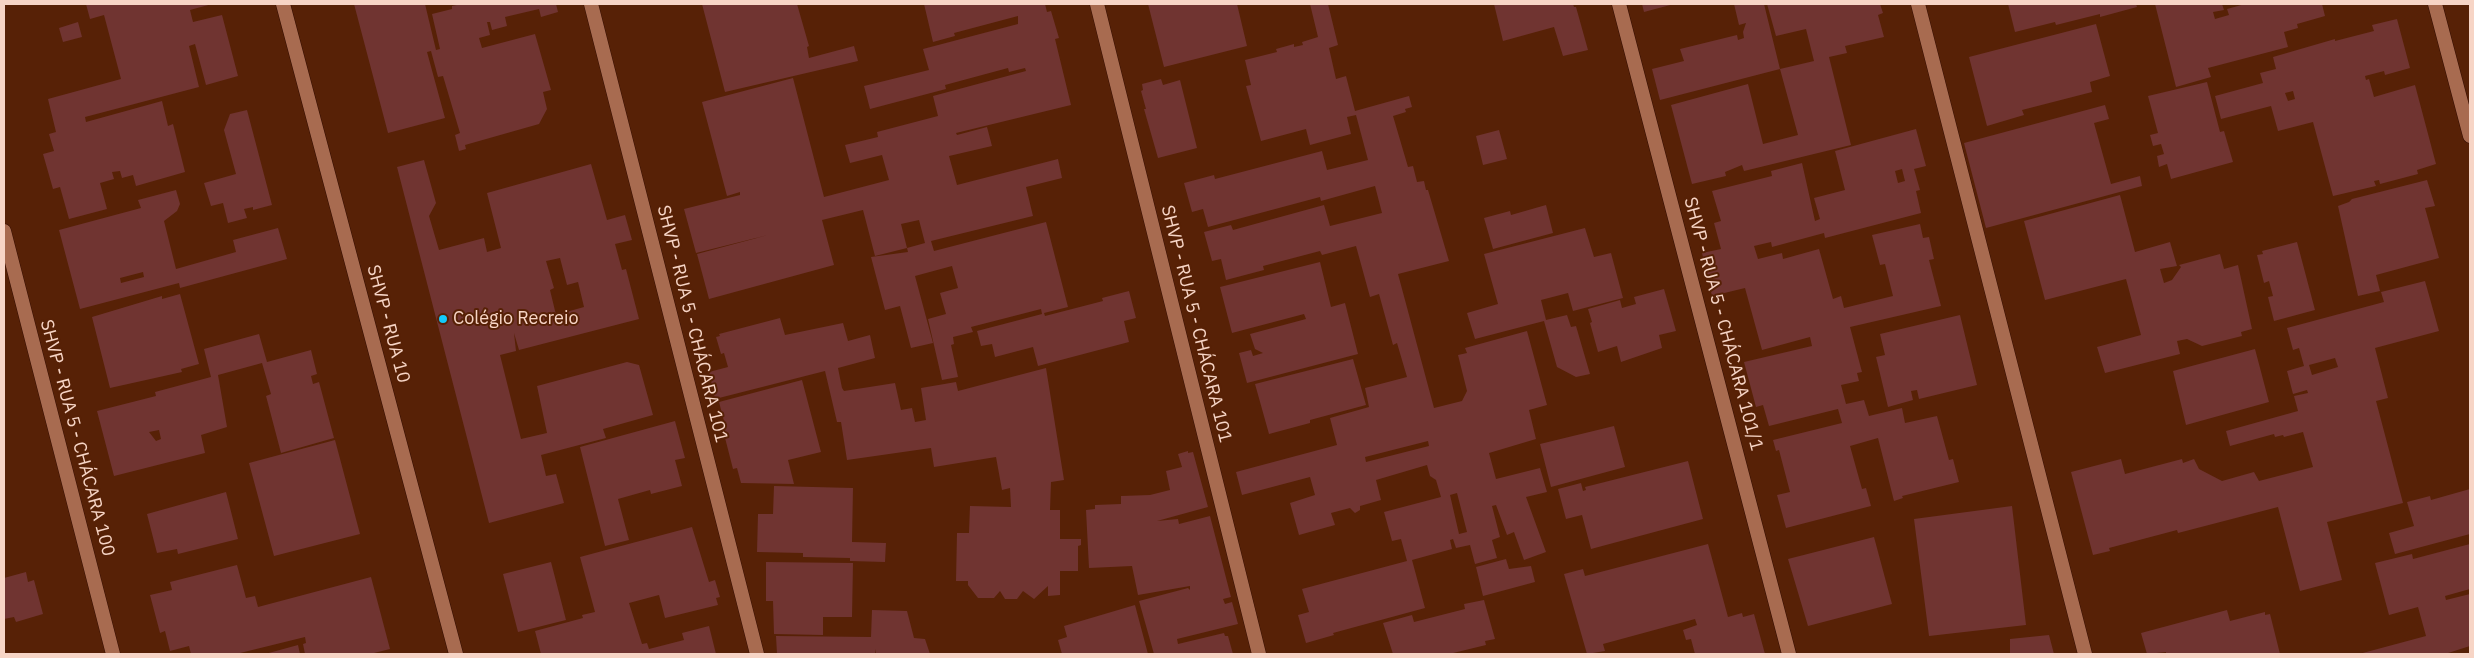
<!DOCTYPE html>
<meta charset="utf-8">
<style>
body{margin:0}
#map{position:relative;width:2474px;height:658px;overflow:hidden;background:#572106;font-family:"IBM Plex Sans",sans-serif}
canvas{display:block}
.frame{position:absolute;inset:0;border:5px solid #f7d5c6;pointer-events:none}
</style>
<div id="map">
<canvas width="2474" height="658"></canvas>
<div class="frame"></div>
</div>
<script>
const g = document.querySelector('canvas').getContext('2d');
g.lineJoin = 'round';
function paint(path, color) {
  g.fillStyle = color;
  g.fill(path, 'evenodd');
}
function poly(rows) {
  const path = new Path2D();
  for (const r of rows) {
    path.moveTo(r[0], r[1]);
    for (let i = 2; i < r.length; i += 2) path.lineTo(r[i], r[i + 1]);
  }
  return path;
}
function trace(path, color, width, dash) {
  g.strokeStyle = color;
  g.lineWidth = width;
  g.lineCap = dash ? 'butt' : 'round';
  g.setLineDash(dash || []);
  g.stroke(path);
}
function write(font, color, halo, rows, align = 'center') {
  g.font = font + ' "IBM Plex Sans",sans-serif';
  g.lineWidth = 4;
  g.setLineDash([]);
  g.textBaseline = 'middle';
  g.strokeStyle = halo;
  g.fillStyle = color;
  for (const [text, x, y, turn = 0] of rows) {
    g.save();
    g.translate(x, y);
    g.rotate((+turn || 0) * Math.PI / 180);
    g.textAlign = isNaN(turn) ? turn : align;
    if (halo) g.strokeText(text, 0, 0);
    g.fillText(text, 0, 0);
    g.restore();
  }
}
paint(poly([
 [86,4,212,4,190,10,193,22,222,15,238,76,206,85,195,44,189,46,199,87,85,117,86,122,162,101,168,126,173,124,185,172,136,186,133,175,122,178,120,171,112,172,114,179,100,183,107,209,69,219,60,187,53,189,43,154,54,151,49,134,56,132,48,99,121,79,104,15,90,19],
 [354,4,425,4,436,50,440,49,432,14,452,9,452,6,461,4,556,4,558,12,541,17,539,9,505,17,507,26,492,30,490,22,487,22,490,35,479,38,482,48,535,34,551,90,543,92,547,109,539,124,465,145,466,149,459,151,455,135,460,133,443,76,438,77,431,51,427,52,445,118,388,133],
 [702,4,797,4,809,46,807,47,809,58,854,46,858,61,725,92],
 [924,4,1045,4,1047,12,1051,11,1059,38,1055,39,1071,105,956,133,957,135,987,127,992,146,949,156,957,185,1058,159,1062,178,1026,187,1033,216,931,241,934,251,1046,222,1068,307,1044,313,1045,316,1103,301,1102,298,1129,291,1136,318,1124,321,1129,342,1038,366,1033,347,995,357,992,344,981,346,977,331,1042,314,1041,309,971,327,973,332,953,337,954,344,951,345,958,377,942,380,928,319,946,314,940,293,958,288,952,266,915,276,933,343,911,348,900,306,885,310,871,257,908,252,907,248,925,243,919,220,901,224,907,248,875,256,863,210,822,220,834,265,709,299,697,254,768,235,696,253,684,209,740,195,740,192,727,196,702,102,793,78,824,197,889,180,882,155,850,163,845,145,878,137,877,132,938,116,933,96,1026,71,1025,68,1009,72,1008,68,945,85,946,89,870,109,864,86,929,70,923,49,1018,24,1018,16,954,33,955,36,933,42],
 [1148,4,1237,4,1247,46,1164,67],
 [1310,4,1328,4,1338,45,1329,48,1336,79,1346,76,1355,111,1409,96,1412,107,1405,109,1406,112,1393,116,1408,167,1413,166,1417,182,1424,181,1426,190,1428,190,1449,261,1398,274,1434,408,1462,401,1467,391,1458,355,1467,353,1465,348,1527,331,1547,405,1529,410,1536,439,1489,453,1496,479,1540,468,1547,492,1526,497,1546,552,1524,560,1514,532,1507,535,1496,505,1492,506,1500,537,1492,540,1497,558,1475,564,1470,545,1456,548,1453,539,1450,540,1452,549,1412,560,1425,608,1333,633,1334,635,1306,643,1298,615,1309,612,1302,589,1407,561,1401,539,1392,541,1384,512,1441,497,1436,480,1430,476,1427,465,1376,480,1381,500,1360,506,1360,510,1355,513,1350,508,1331,513,1335,525,1299,535,1290,503,1315,495,1310,477,1242,495,1236,472,1337,445,1330,418,1369,407,1365,388,1407,377,1397,343,1393,345,1379,294,1370,297,1356,246,1322,255,1320,251,1263,266,1264,270,1226,280,1221,259,1212,261,1204,232,1231,225,1233,230,1324,205,1330,226,1382,213,1375,186,1321,201,1320,197,1208,227,1203,209,1192,212,1184,183,1214,175,1215,179,1322,151,1327,170,1368,160,1356,115,1347,117,1351,134,1310,145,1306,129,1261,141,1246,86,1251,85,1245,60,1277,52,1276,49,1294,44,1294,47,1303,45,1302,42,1318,37],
 [1428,441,1429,446,1366,462,1365,457],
 [1457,493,1467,532,1459,534,1450,495],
 [1494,4,1573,4,1574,7,1576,7,1588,50,1563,56,1554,27,1503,41],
 [1642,4,1674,4,1644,12],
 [1734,4,1764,4,1780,69,1660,100,1652,69,1684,61,1680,49,1737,35,1738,40,1744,38,1743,32,1746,23,1739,25],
 [1767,4,1880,4,1883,13,1878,15,1884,37,1845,46,1847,53,1829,57,1851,145,1744,171,1742,165,1725,172,1726,176,1692,184,1671,105,1748,84,1763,144,1798,135,1780,69,1814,61,1806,29,1776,36],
 [2008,4,2136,4,2137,7,2100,17,2100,14,2056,25,2055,22,2015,32],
 [2155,4,2222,4,2224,10,2213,12,2215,19,2229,15,2227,9,2245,4,2322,4,2325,16,2297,24,2298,28,2284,32,2288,47,2208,68,2211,77,2176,87],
 [2397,19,2410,68,2385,75,2384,71,2365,76,2366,80,2369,79,2374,97,2415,85,2436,164,2417,170,2418,174,2380,184,2379,180,2374,181,2376,186,2333,196,2313,122,2278,131,2271,106,2221,119,2215,96,2263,83,2260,73,2276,69,2273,57,2335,39,2335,41,2374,31,2372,25],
 [2293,91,2295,99,2288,101,2285,93],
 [78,22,82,37,63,42,59,28],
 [2096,24,2110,76,2090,82,2092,92,2022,110,2024,115,1987,126,1969,57],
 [1161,79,1163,85,1180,80,1197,148,1158,158,1144,109,1146,109,1141,91,1143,90,1142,84],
 [2207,82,2220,132,2224,131,2233,162,2171,179,2167,164,2159,167,2157,156,2164,154,2161,144,2153,146,2150,135,2158,133,2148,96],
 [2105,105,2109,119,2094,123,2111,184,2140,176,2142,186,1986,228,1964,143],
 [247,110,272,205,253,210,253,207,244,209,247,218,228,223,223,203,211,206,204,183,236,174,224,130,230,114],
 [1916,129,1926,166,1914,169,1920,190,1916,191,1921,213,1825,238,1824,233,1772,247,1771,242,1754,246,1758,259,1782,253,1783,259,1819,249,1833,299,1841,296,1844,308,1893,296,1885,264,1880,265,1872,235,1920,224,1923,238,1929,237,1934,259,1929,260,1941,306,1850,327,1862,372,1857,373,1859,381,1841,385,1846,404,1864,400,1869,416,1902,408,1905,423,1937,416,1949,460,1953,459,1959,482,1902,496,1903,498,1894,501,1878,438,1850,446,1862,489,1866,488,1871,506,1786,528,1777,495,1790,492,1779,450,1776,451,1773,440,1842,423,1838,409,1769,426,1763,405,1756,407,1744,362,1812,346,1810,337,1762,350,1745,288,1712,296,1702,253,1721,249,1714,223,1721,221,1712,191,1772,176,1771,171,1802,163,1815,221,1820,219,1814,198,1845,190,1835,151],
 [1902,169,1905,181,1898,183,1895,171],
 [1499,130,1507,159,1483,165,1476,136],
 [424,160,436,203,429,216,439,250,484,238,487,252,501,248,487,193,591,164,607,220,625,215,632,240,615,244,622,270,626,269,639,319,519,350,514,333,516,351,500,355,521,439,547,433,537,386,627,362,639,365,653,415,603,429,606,438,541,455,546,476,556,474,564,503,489,523,397,167],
 [560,258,567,285,578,282,584,307,559,314,560,318,557,319,550,290,554,288,546,261],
 [2427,180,2435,206,2425,208,2439,258,2376,275,2380,291,2358,296,2338,206,2349,202,2352,199],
 [176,190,180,204,177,211,164,221,176,269,236,252,233,240,278,228,287,259,180,288,179,283,80,309,59,230,141,208,138,200],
 [143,272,144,277,121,283,120,278],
 [2120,195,2135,252,2170,242,2177,266,2160,269,2164,283,2172,280,2181,267,2179,265,2220,254,2224,269,2238,265,2252,329,2241,332,2242,336,2202,346,2187,339,2177,341,2180,354,2105,373,2097,347,2141,335,2126,279,2045,300,2024,221],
 [1546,205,1553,233,1493,249,1484,218,1510,211,1511,215],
 [1585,228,1594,257,1611,253,1623,298,1573,311,1568,293,1541,300,1546,320,1567,315,1571,327,1576,326,1590,374,1576,377,1557,367,1544,321,1475,339,1467,313,1498,304,1484,254],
 [2297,242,2315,310,2274,321,2268,297,2273,296,2269,281,2264,283,2257,255,2263,254,2262,251],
 [1320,262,1331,307,1345,303,1358,354,1247,383,1239,353,1251,350,1253,356,1263,353,1255,349,1250,334,1306,319,1304,314,1232,333,1220,287],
 [2425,281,2439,331,2375,348,2388,398,2376,401,2403,503,2327,522,2342,580,2300,591,2278,507,2178,533,2177,530,2109,548,2110,551,2093,555,2071,472,2121,459,2125,474,2182,459,2183,463,2194,459,2199,469,2222,481,2254,472,2259,481,2313,467,2303,432,2284,437,2283,435,2275,437,2274,434,2230,446,2226,431,2298,411,2294,396,2308,393,2307,390,2293,394,2287,371,2304,366,2299,348,2293,350,2287,328,2384,302,2381,292],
 [2335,358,2338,367,2312,375,2309,365],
 [1664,289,1676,331,1659,335,1662,348,1621,362,1617,346,1598,352,1590,323,1592,322,1588,309,1620,300,1622,308,1636,304,1634,297],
 [180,294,199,364,181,369,182,372,110,388,92,317,162,296,162,299],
 [1960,315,1977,385,1919,399,1917,390,1911,391,1913,400,1888,407,1876,357,1885,355,1880,334],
 [780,318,785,335,843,323,848,341,870,335,875,358,838,368,842,388,844,391,895,383,901,410,912,408,915,422,926,420,921,388,956,382,958,391,1046,368,1064,480,1051,482,1050,510,1060,510,1060,539,1081,539,1081,545,1078,546,1078,571,1060,571,1060,595,1048,596,1048,586,1034,599,1023,591,1017,599,1005,599,1000,591,994,598,978,598,968,585,968,581,956,581,957,533,969,533,970,506,1011,507,1010,488,1002,490,996,457,934,467,931,448,847,460,841,422,837,422,825,371,715,399,709,372,728,367,724,353,721,354,716,337,720,336,719,334],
 [259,334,267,362,311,350,317,374,311,376,313,384,319,382,334,438,281,453,266,396,271,394,262,363,218,375,227,427,201,435,205,453,114,476,97,411,156,396,155,392,211,377,204,349],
 [159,430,161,439,156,441,149,432],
 [2255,349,2269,402,2186,425,2173,371],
 [1353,359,1366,405,1310,420,1310,423,1269,434,1255,384],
 [802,380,821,452,788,460,794,484,741,483,737,468,733,469,723,430,726,429,719,402],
 [675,421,685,458,675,460,682,486,651,494,650,490,618,499,629,540,605,546,580,447],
 [1614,426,1625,467,1551,487,1540,444],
 [335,440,360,534,274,556,249,463],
 [1188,451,1188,453,1193,452,1208,507,1157,521,1178,519,1179,524,1210,516,1231,597,1223,599,1225,604,1232,602,1238,624,1177,639,1178,644,1224,633,1225,636,1228,636,1233,654,1154,654,1139,601,1188,588,1190,590,1190,586,1138,595,1132,566,1089,568,1086,510,1095,509,1095,505,1121,504,1121,496,1150,495,1170,490,1166,471,1182,467,1178,454],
 [1688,461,1703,519,1591,549,1582,515,1566,519,1558,489,1581,483,1583,491,1586,490,1585,487],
 [774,486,853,488,852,542,886,543,885,562,850,561,850,558,803,557,803,553,757,552,758,514,773,514],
 [2470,489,2470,534,2395,554,2389,533,2414,526,2407,502,2430,496,2431,500],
 [226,492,238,539,178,554,177,549,157,553,147,514],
 [2012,506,2026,625,1929,636,1914,519],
 [692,527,709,582,715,580,720,597,716,598,718,605,665,618,659,595,629,603,642,644,647,643,649,649,684,640,682,633,709,626,716,654,541,654,535,631,583,618,582,615,595,612,580,557],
 [1874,537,1892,604,1808,626,1788,559],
 [1708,544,1728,617,1742,613,1743,617,1754,614,1765,654,1695,654,1691,639,1686,640,1683,630,1697,625,1695,619,1603,644,1605,651,1587,654,1564,574,1583,569,1585,576],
 [2470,544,2470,589,2445,596,2446,600,2470,594,2470,646,2445,654,2359,654,2426,636,2418,607,2389,615,2375,563,2412,554,2413,559],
 [1506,559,1509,569,1531,566,1535,582,1483,596,1476,567],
 [551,562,566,620,518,632,503,574],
 [766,562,853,563,852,617,823,617,823,635,774,634,773,601,766,601],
 [237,565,246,598,255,596,258,607,371,577,390,649,370,654,305,654,303,644,306,643,305,637,236,654,191,654,189,646,170,651,165,631,160,633,150,595,172,590,170,582],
 [26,572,28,582,34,580,43,614,16,622,14,617,4,619,4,578],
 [1484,600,1495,639,1485,641,1486,645,1449,654,1393,654,1383,623,1412,615,1414,622,1465,609,1464,604],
 [1135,605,1148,654,1062,654,1058,640,1067,637,1064,626],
 [872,610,907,611,914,638,925,639,930,654,876,654,875,649,875,654,777,654,776,636,871,637],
 [2227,610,2230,621,2265,612,2265,615,2270,614,2280,654,2166,654,2166,652,2147,654,2141,633],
 [2049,635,2054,654,2010,654,2010,639],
 [298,645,300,654,265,654]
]), '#703431');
const minor = poly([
 [591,4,757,654],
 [1097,4,1259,654],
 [1619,4,1789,654],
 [1918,4,2085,654],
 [2435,4,2470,136],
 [4,231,113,654]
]);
const tertiary = poly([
 [283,4,456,654]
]);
trace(minor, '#340d00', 15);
trace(tertiary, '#340d00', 15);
trace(minor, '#a86b50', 14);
trace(tertiary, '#a86b50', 14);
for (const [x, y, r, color] of [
 [443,319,5,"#14cafb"]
]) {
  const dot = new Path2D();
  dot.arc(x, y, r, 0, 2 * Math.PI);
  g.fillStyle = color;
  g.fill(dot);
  trace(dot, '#572106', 2);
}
write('18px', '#f7d5c6', '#572106', [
 ["Colégio Recreio",453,319]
], 'left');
write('18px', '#f7d5c6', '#572106', [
 ["SHVP - RUA 10",388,324,75],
 ["SHVP - RUA 5 - CHÁCARA 101",692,324,76],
 ["SHVP - RUA 5 - CHÁCARA 101",1196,324,76],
 ["SHVP - RUA 5 - CHÁCARA 101/1",1723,324,75],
 ["SHVP - RUA 5 - CHÁCARA 100",77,438,75]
]);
</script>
